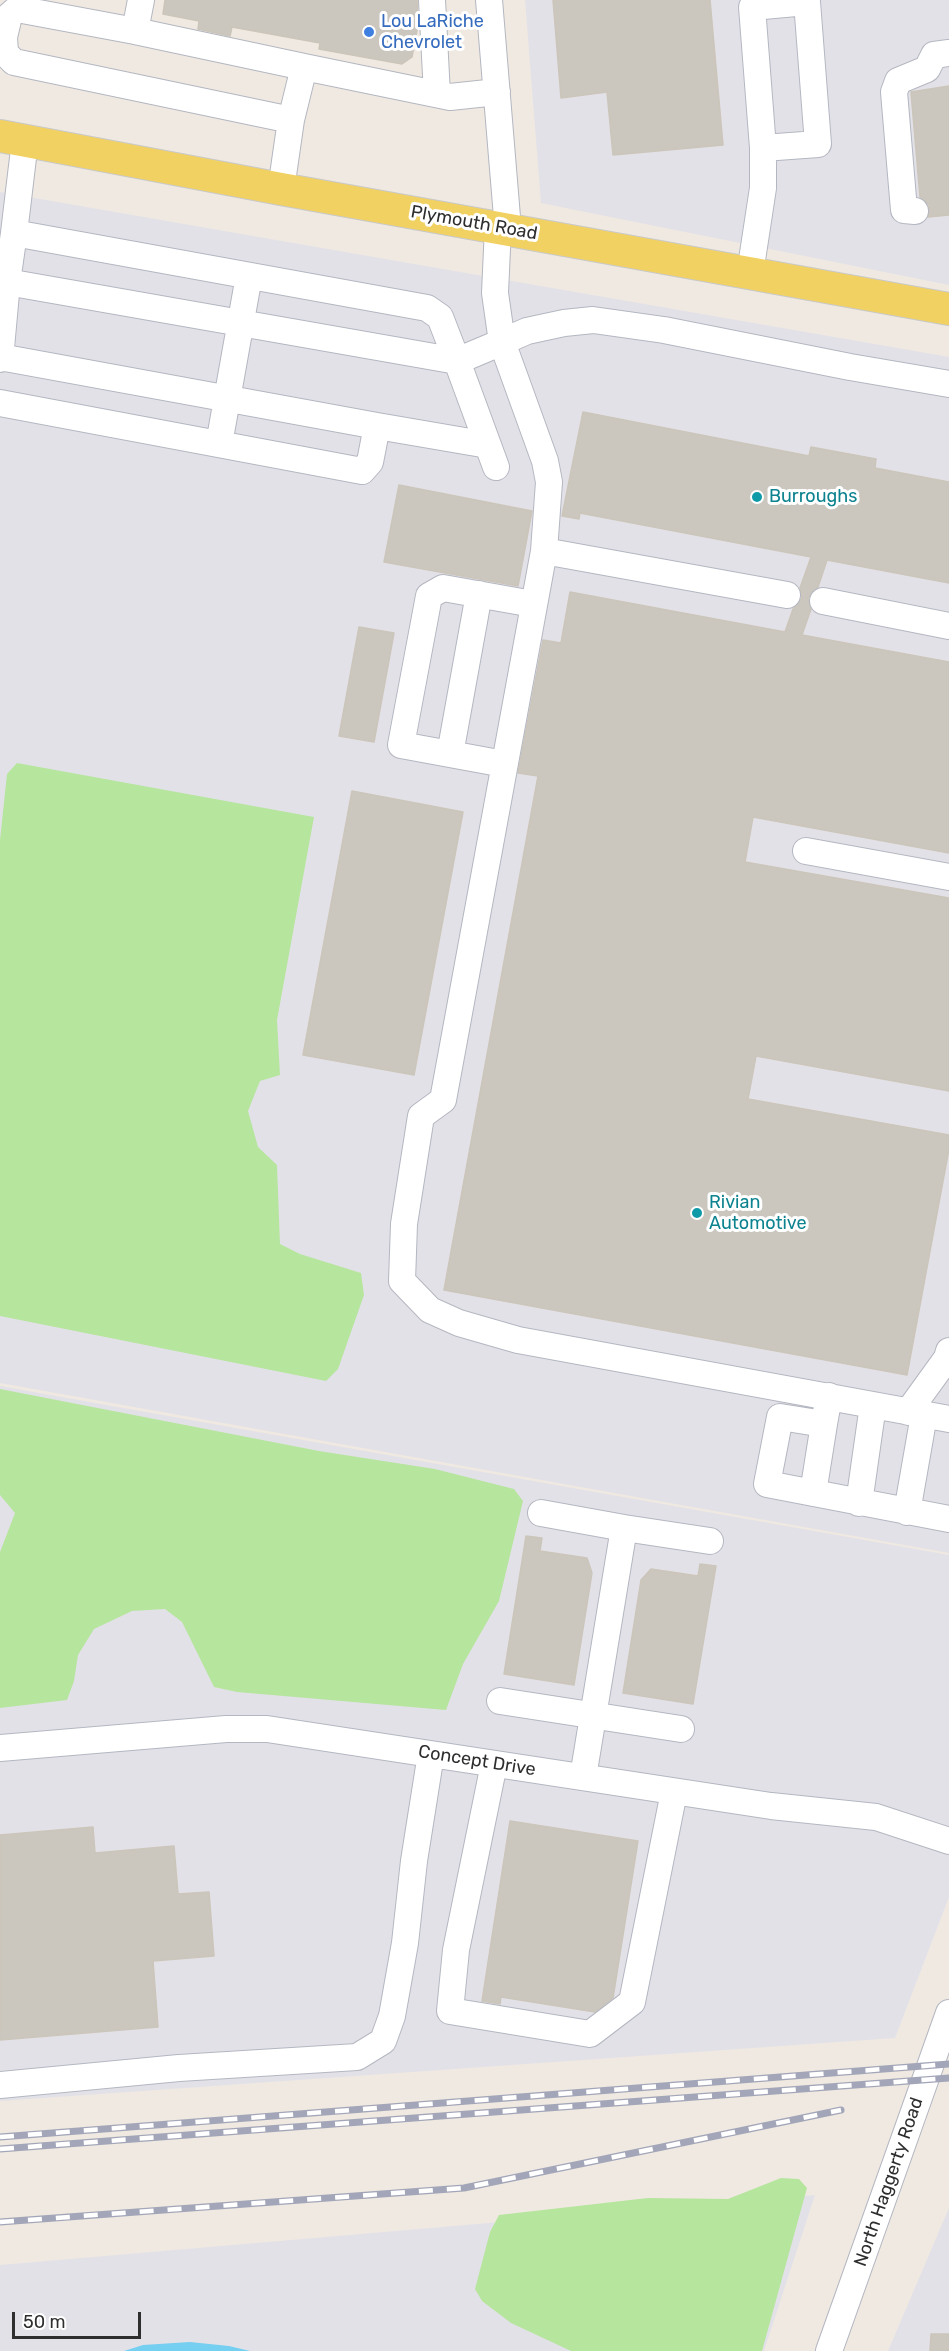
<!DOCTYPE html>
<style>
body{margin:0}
#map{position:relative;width:949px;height:2351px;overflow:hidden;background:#efe9e1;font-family:Rubik,sans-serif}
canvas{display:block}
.scale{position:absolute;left:12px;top:2312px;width:129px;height:27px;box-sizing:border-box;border:3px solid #2e2e2e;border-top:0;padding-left:8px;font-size:18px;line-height:21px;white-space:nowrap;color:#2e2e2e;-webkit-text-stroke:4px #fff;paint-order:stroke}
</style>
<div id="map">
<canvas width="949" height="2351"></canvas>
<div class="scale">50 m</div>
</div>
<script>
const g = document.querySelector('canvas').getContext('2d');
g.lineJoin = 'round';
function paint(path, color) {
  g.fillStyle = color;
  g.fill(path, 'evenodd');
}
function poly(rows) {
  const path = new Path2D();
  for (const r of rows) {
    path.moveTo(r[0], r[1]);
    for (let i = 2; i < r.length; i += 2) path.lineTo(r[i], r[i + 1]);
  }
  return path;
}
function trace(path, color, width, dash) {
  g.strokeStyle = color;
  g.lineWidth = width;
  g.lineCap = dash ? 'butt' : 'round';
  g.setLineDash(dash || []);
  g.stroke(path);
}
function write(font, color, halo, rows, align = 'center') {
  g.font = font + ' Rubik,sans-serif';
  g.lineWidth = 6;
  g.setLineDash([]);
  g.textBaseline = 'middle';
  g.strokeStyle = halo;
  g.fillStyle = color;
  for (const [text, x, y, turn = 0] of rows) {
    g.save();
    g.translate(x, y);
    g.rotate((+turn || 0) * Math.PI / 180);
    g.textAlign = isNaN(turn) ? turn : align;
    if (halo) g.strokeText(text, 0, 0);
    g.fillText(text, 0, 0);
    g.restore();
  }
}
paint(poly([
 [525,0,949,0,949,285,541,203],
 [0,192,949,357,949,1553,0,1383],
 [0,1386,949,1555,949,1897,895,2038,0,2101],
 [815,2195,764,2351,0,2351,0,2265],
 [949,2208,949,2351,888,2351]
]), '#e3e1e8');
paint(poly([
 [17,763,314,817,277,1020,280,1075,260,1081,248,1111,258,1147,277,1165,280,1244,300,1254,361,1273,364,1295,338,1369,326,1381,0,1316,0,840,7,774],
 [0,1389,319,1451,435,1469,514,1489,523,1501,499,1601,463,1664,446,1710,237,1692,214,1687,182,1622,165,1609,132,1611,94,1629,78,1655,74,1681,67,1700,0,1708,0,1552,15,1513,0,1495],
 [781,2178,799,2179,807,2188,762,2351,571,2351,511,2323,482,2301,475,2289,490,2232,499,2215,648,2198,728,2199]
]), '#b6e59e');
paint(poly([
 [190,2342,229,2346,250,2351,124,2351,143,2345]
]), '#75cff0');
const building = poly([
 [165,0,417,0,418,25,412,57,402,64,319,49,320,43,232,27,230,36,198,29,199,21,163,14,165,0],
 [553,0,710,0,723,145,613,155,607,92,561,98,553,0],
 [949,86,949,215,928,217,929,205,920,197,911,92,949,86],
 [583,412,809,456,811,447,876,459,875,468,949,482,949,583,827,560,818,587,808,598,811,609,802,635,949,662,949,853,753,817,745,862,949,898,949,1091,756,1056,748,1099,949,1135,949,1149,907,1375,444,1290,538,776,518,773,543,640,561,643,570,592,785,632,793,609,802,598,800,588,811,557,580,513,579,519,562,516,583,412],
 [399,485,532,511,518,586,384,562,399,485],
 [359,627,394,633,374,742,339,736,359,627],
 [352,791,463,812,414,1075,303,1055,352,791],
 [526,1536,542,1538,540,1551,587,1558,592,1573,574,1685,504,1674,526,1536],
 [700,1564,716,1566,693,1704,623,1693,641,1580,651,1569,698,1576,700,1564],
 [510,1821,638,1841,613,1998,595,2012,501,1997,500,2004,482,2001,510,1821],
 [93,1827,95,1853,174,1846,178,1894,209,1892,214,1956,153,1961,158,2027,0,2040,0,1835,93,1827],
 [931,2334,949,2334,949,2351,930,2351,931,2334]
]);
paint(building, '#cbc7bf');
trace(building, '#cbc5ba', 1.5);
const minor = poly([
 [141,0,135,31,17,9,9,16,4,37,5,53,14,62,291,120],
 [432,0,437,94],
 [489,0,508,229],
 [135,31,304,67],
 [25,141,14,233,427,308,440,317,457,361,502,342,495,293,498,227],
 [281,189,291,120,304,67,450,97,497,92],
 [915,211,904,210,894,92,898,81,927,69,934,55,949,53],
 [750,273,763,188,763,148,752,7,807,2,818,144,763,148],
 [7,282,14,233],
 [0,357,377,426],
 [0,359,7,282,457,361,496,467],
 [949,384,850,367,664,330,593,320,564,323,527,331,502,342,545,461,549,482,544,551,443,1100,421,1116,404,1224,402,1281,430,1310,459,1323,518,1340,949,1419],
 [0,403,362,471,370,462,377,426,488,445],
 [219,444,249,276],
 [544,551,787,595],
 [823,601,949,626],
 [450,754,479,594],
 [504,764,401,745,429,596,443,588,533,604],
 [806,851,949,877],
 [829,1396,824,1424,780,1417,767,1484,949,1519],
 [908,1412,947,1358,949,1351],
 [813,1493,824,1424],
 [859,1503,873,1405],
 [907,1512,924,1415],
 [541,1513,624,1528,583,1777],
 [624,1528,710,1541],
 [500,1701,681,1729],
 [0,1748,226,1729,267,1729,771,1806,876,1817,949,1841],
 [494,1764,456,1950,450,2011,590,2034,632,2002,674,1792],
 [0,2085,179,2068,357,2057,383,2041,392,2016,405,1943,414,1861,431,1754],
 [829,2351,949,2013]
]);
const major = poly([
 [0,136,281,189,949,309]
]);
trace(minor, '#b4b7c1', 28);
trace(major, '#c9c9c9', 34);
trace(minor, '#fff', 26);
trace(major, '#f2d163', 32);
const rail = poly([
 [0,2137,949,2064],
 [0,2149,949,2078],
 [0,2222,464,2188,841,2110]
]);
trace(rail, '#a3a6b8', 7);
trace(rail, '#fff', 4.5, [14]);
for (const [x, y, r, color] of [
 [369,32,6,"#3f7fe0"],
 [757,497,6,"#0f9aa8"],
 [697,1213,6,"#0f9aa8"]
]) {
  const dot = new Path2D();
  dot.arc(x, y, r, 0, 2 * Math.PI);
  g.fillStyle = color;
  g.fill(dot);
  trace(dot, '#fff', 2);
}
write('18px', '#366cbe', '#fff', [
 ["Lou LaRiche",381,22],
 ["Chevrolet",381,43]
], 'left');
write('18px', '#2e2e2e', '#fff', [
 ["Plymouth Road",474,223,10],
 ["Concept Drive",477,1761,9],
 ["North Haggerty Road",889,2182,-71]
]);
write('18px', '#0d838f', '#fff', [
 ["Burroughs",769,497],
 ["Rivian",709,1203],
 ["Automotive",709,1224]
], 'left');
</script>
